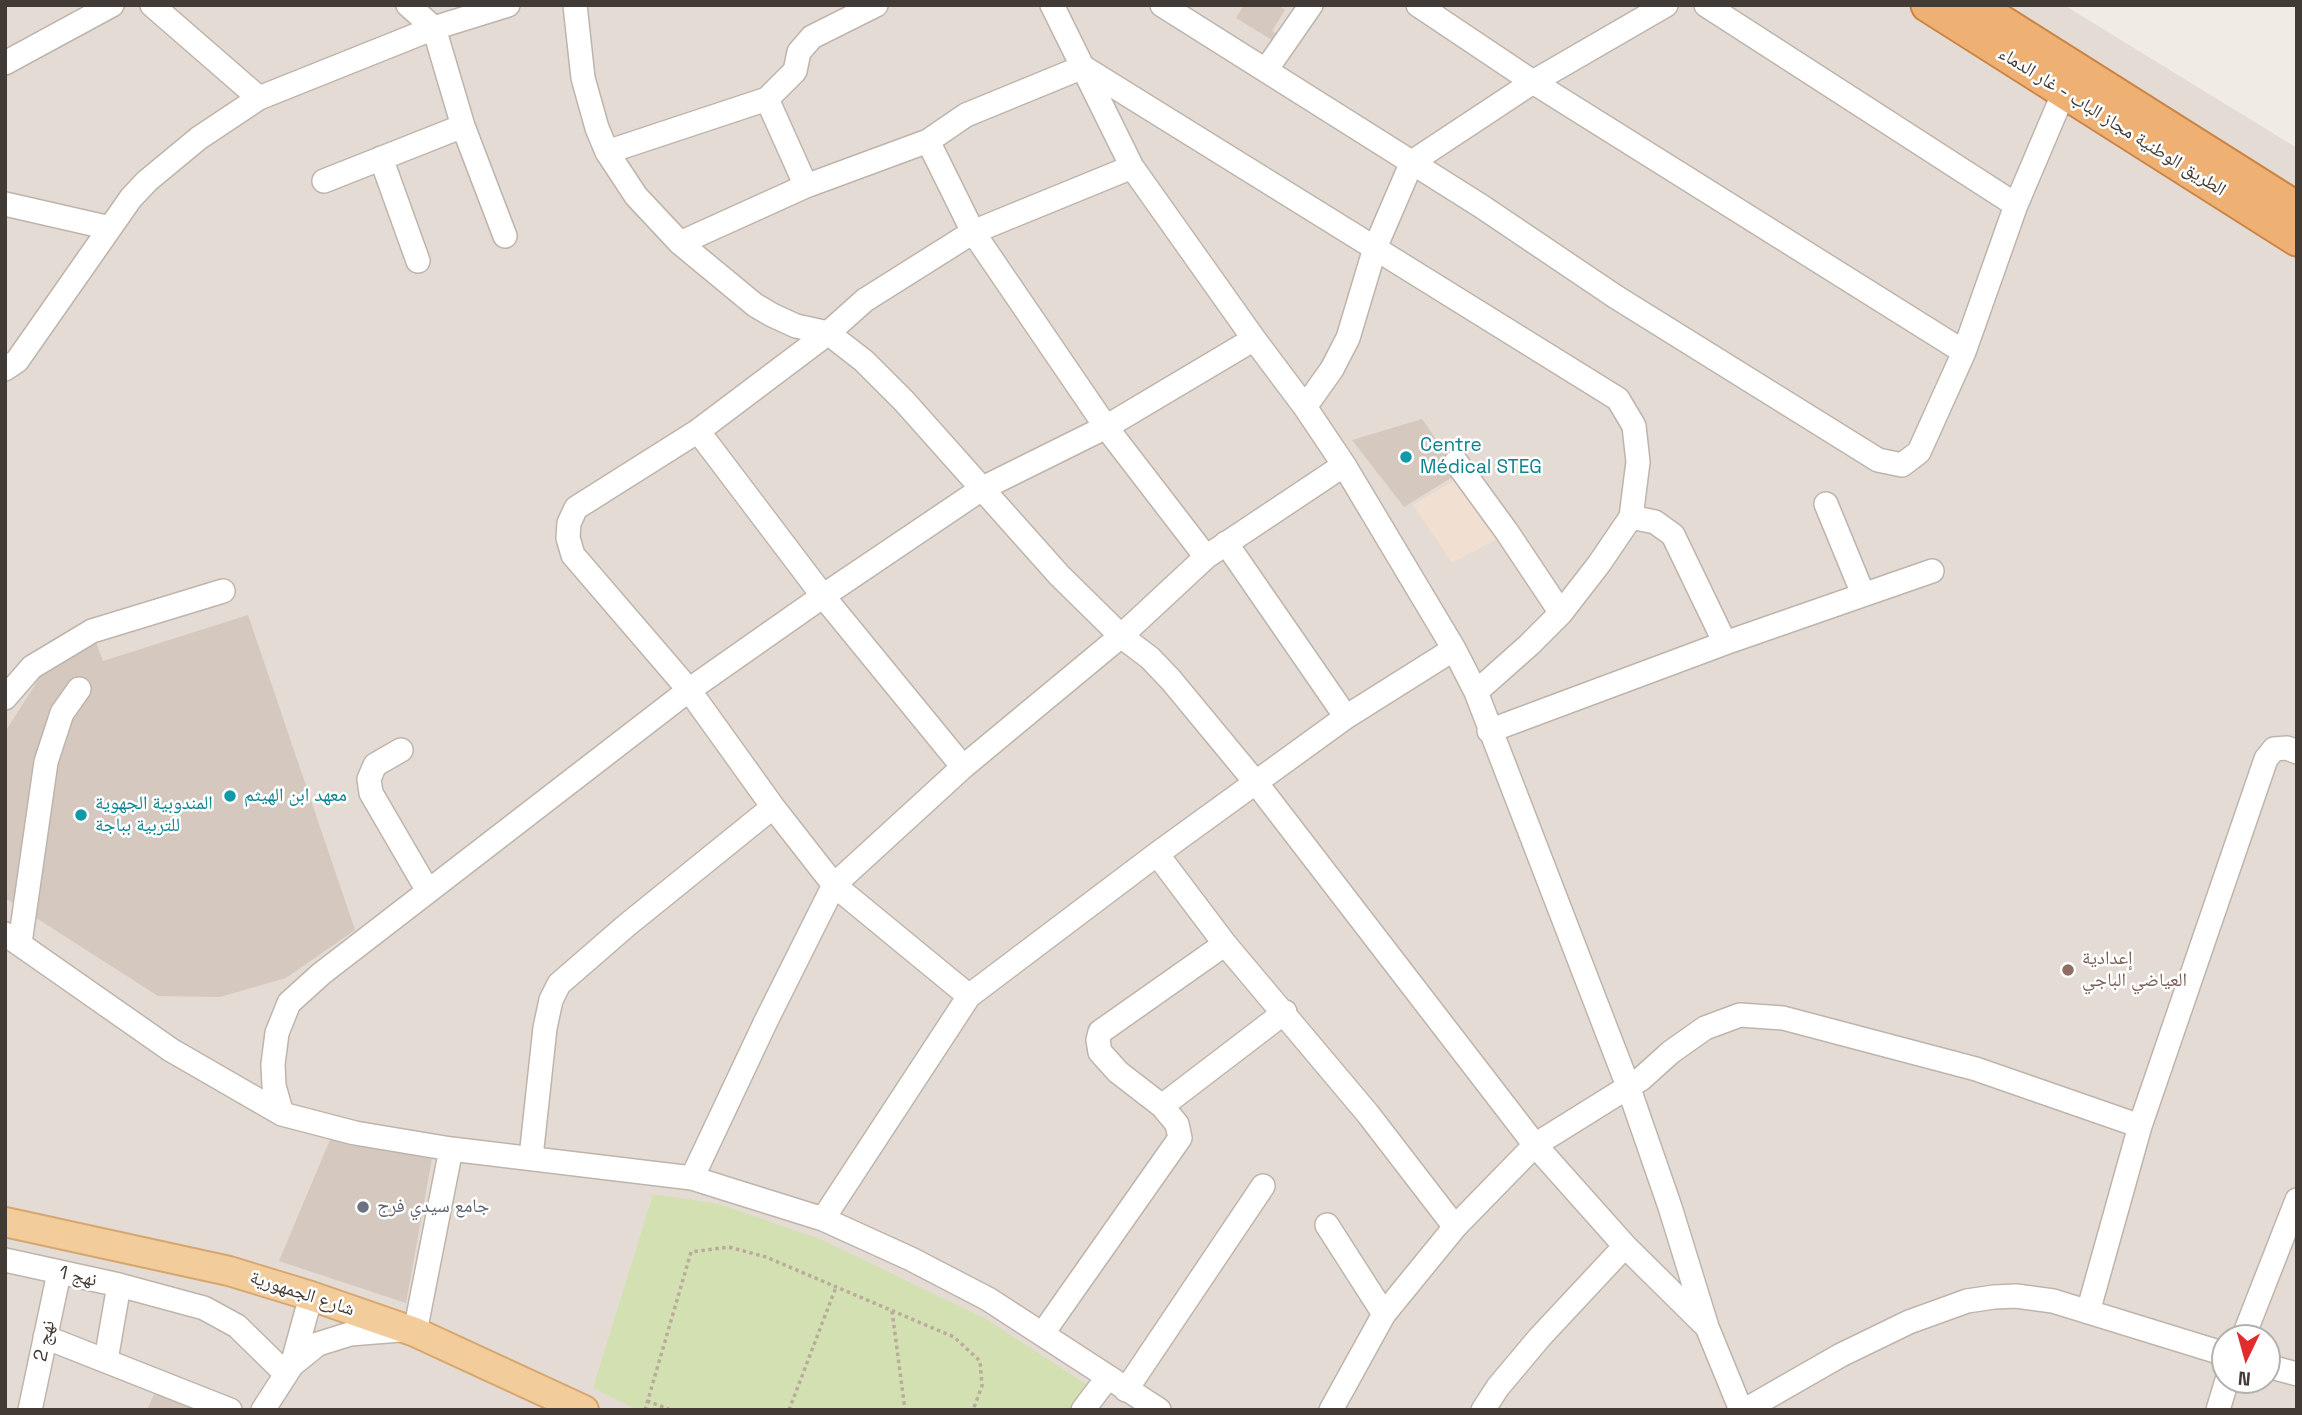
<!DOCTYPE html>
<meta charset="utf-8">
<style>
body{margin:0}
#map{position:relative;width:2302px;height:1415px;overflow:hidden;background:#f0ebe5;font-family:"Space Grotesk",sans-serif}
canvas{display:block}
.frame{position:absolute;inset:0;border:7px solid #423b35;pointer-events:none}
.north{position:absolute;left:2211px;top:1324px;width:70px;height:70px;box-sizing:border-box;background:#fff;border:2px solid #b3b1ae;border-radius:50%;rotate:185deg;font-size:19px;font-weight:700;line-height:28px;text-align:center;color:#423b35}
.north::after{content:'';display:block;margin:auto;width:24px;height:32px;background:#e22b2c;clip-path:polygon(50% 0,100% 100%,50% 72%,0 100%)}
</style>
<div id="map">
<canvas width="2302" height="1415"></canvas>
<div class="frame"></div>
<div class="north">N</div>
</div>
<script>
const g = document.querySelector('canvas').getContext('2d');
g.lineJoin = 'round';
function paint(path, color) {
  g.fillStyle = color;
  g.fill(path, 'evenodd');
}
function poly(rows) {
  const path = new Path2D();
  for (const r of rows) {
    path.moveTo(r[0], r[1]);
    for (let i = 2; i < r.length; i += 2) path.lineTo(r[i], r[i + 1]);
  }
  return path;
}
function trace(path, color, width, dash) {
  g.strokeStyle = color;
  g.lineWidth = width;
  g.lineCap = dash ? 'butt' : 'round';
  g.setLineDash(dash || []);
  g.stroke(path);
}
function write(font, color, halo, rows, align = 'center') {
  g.font = font + ' "Space Grotesk","Noto Naskh Arabic",sans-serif';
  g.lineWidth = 5;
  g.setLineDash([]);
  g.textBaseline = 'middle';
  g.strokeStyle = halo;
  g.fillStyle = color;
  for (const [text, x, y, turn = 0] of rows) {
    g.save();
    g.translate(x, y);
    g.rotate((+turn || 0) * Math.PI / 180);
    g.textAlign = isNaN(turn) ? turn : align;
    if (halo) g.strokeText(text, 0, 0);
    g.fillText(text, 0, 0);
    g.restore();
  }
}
paint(poly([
 [5,5,2064,5,2297,148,2297,1410,5,1410],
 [2225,1338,2267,1338,2267,1380,2225,1380]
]), '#e4dcd4');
paint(poly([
 [1475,468,1516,529,1452,563,1413,505]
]), '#f1dfd2');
paint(poly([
 [653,1194,719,1204,820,1239,986,1319,1089,1386,1072,1410,638,1410,593,1388]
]), '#d3e1b2');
paint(poly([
 [1244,5,1278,5,1285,10,1272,31,1281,36,1277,43,1236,18],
 [1422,419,1459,473,1404,507,1352,440],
 [248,615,355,930,286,978,220,997,158,996,5,898,5,732,40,677,95,640,103,661],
 [332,1135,433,1153,406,1303,279,1261],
 [159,1383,227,1410,147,1410]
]), '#d4c8bf');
const minor = poly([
 [152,5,259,98],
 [408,5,434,28,463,126,505,236],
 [575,5,583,78,597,128,607,152,636,196,680,243,755,305,772,315,796,326,828,333,864,361,904,401,1059,575,1121,636,1150,658,1171,680,1257,784,1535,1145,1625,1246,1707,1327],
 [1052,5,1132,167,1254,339,1305,407,1344,465,1454,649,1476,692,1628,1086,1670,1207,1707,1327,1741,1410],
 [1162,5,1481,206,1616,297,1878,460,1902,465,1919,452,1964,352,2016,205,2064,92],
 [1418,5,1533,82,1964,352],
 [1706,5,2016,205],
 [5,63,112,5],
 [1266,70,1311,5],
 [767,99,806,186],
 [928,141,973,232,1106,427,1206,557],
 [607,152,767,99,795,71,799,52,812,37,876,5],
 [381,158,418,261],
 [324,181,463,126],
 [5,204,110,228],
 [680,243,806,186,928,141,966,115,1083,67,1618,399,1634,426,1638,462,1631,517,1655,522,1673,535,1725,643],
 [5,369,17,361,131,198,147,181,199,138,259,98,434,28,508,5],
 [1305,407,1332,369,1348,338,1375,248,1412,162,1533,82,1666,5],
 [698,431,823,596,963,767],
 [1456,462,1507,532,1561,613],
 [1826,504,1863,594],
 [1226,543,1346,717],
 [1476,692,1529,645,1561,613,1599,564,1631,517],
 [5,698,32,667,92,631,223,591],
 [1489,731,1725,643,1932,571],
 [401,750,375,765,369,779,371,793,428,891],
 [1157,854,1225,944,1368,1114,1455,1227],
 [5,934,171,1050,282,1114,355,1133,451,1149,692,1178,823,1219,911,1259,988,1299,1159,1410],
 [20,943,46,762,62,713,79,689],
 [969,996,834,885,773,807,689,690,573,555,568,538,569,523,576,508,698,431,828,333,865,300,973,232,1132,167],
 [1162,1106,1285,1012],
 [282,1114,274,1086,273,1064,277,1033,289,1003,321,974,689,690,823,596,983,488,1106,427,1254,339],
 [531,1157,545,1028,551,1000,559,984,627,925,773,807],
 [692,1178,766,1021,834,885,963,767,1121,636,1206,557,1344,465],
 [823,1219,969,996,1157,854,1346,717,1454,649],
 [1327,1225,1384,1314],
 [5,1260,119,1285,106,1360],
 [119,1285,204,1308,237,1326,286,1374],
 [2088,1312,2140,1126,2266,759,2274,749,2287,748,2297,752],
 [415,1332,451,1149],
 [1043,1333,1180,1138,1177,1124,1162,1106,1118,1072,1100,1052,1098,1040,1100,1032,1225,944],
 [45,1337,230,1410],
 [2243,1338,2297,1200],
 [292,1365,318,1344,350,1334,400,1330],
 [2267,1366,2297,1374],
 [1126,1390,1263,1186],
 [30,1410,59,1273],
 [263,1410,292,1365,311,1296],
 [1083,1410,1108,1377],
 [1331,1410,1384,1314,1455,1227,1535,1145,1641,1079,1671,1052,1705,1028,1740,1015,1783,1018,1976,1069,2140,1126],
 [1483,1410,1498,1387,1540,1337,1625,1246],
 [1745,1410,1841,1355,1909,1322,1967,1301,1994,1297,2016,1296,2053,1301,2225,1354],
 [2218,1410,2227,1380]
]);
const major = poly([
 [5,1222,229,1271,311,1296,415,1332,584,1410]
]);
const highway = poly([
 [1928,5,2297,239],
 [1974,5,2297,209]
]);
trace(minor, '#beb4ac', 26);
trace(major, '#d6a66e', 32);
trace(highway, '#cb8444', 37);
trace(poly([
 [892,1311,905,1410],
 [647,1401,671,1410],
 [645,1410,691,1252,729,1247,766,1257,954,1337,980,1361,982,1386,973,1410],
 [789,1410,836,1287]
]), '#bbab9c', 3.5, [3.5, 3.5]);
trace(minor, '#fff', 23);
trace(major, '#f3cc9c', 28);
trace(highway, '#eeb173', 33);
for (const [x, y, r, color] of [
 [1406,457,7,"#0f9aa8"],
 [230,796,7,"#0f9aa8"],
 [81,815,7,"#0f9aa8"],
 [2068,970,7,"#8d6e63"],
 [363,1207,7,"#6b7280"]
]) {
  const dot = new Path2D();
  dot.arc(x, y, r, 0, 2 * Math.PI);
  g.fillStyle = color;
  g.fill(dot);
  trace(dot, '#fff', 2.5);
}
write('19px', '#423b35', '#fff', [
 ["الطريق الوطنية مجاز الباب - غار الدماء",2112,122,32],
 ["نهج 1",78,1277,12],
 ["شارع الجمهورية",302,1294,18],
 ["نهج 2",45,1341,-78]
]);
write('19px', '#0d838f', '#fff', [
 ["Centre",1420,446],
 ["Médical STEG",1420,468],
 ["معهد ابن الهيثم",244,796],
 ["المندوبية الجهوية",95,804],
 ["للتربية بباجة",95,826]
], 'left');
write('19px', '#785e54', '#fff', [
 ["إعدادية",2082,959],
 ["العياضي الباجي",2082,981]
], 'left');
write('19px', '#5b616d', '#fff', [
 ["جامع سيدي فرج",377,1207]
], 'left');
</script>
